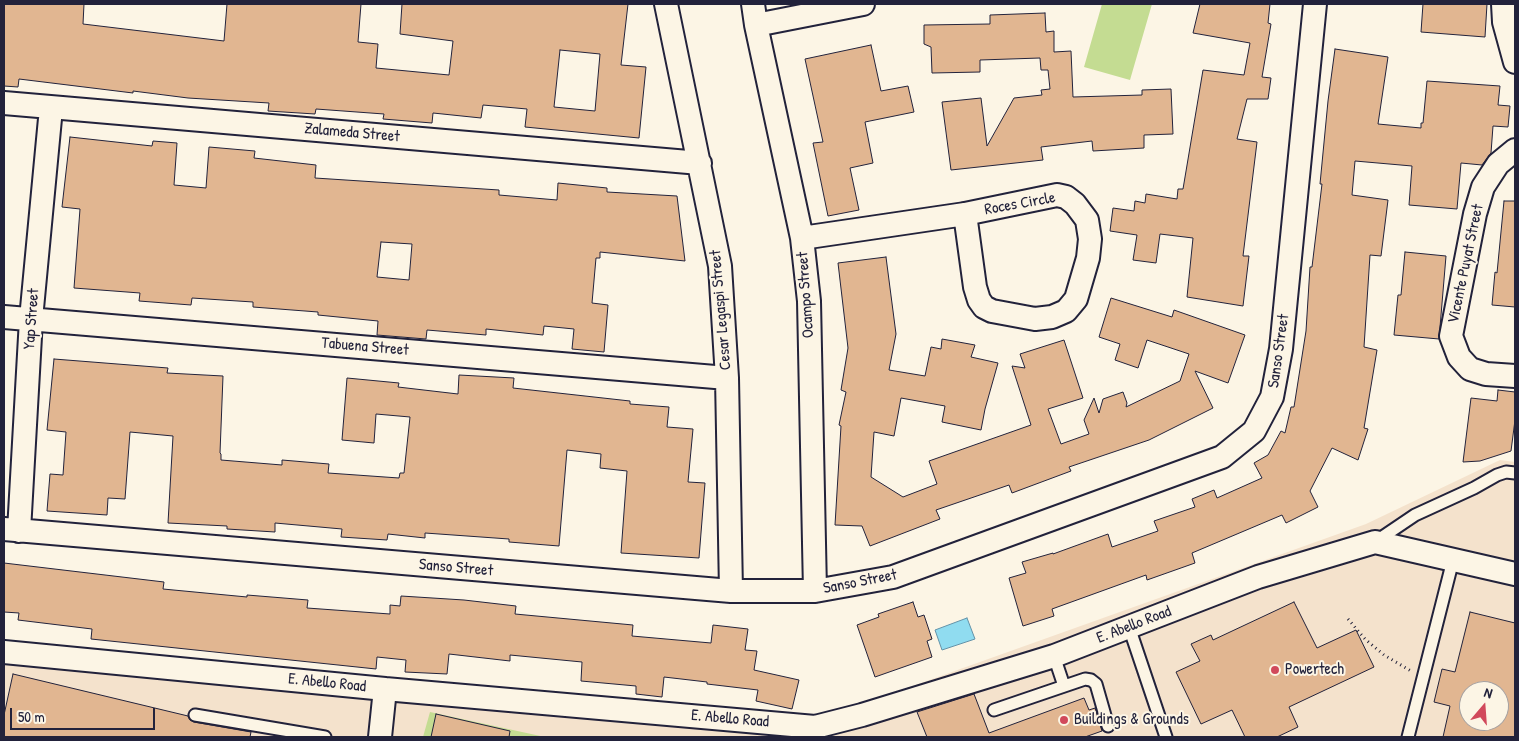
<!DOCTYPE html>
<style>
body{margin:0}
#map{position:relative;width:1519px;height:741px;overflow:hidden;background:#fcf5e5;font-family:"Patrick Hand",sans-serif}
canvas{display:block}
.frame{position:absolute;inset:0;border:5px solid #22223b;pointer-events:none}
.north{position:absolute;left:1459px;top:681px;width:50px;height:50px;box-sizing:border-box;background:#fcf5e5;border:1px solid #a5a1a1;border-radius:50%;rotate:18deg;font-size:14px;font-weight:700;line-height:20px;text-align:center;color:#22223b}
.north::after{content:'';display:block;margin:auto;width:18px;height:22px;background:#d1495b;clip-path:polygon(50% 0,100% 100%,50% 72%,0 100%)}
.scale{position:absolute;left:10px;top:708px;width:145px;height:22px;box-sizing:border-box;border:2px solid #22223b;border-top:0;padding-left:6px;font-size:15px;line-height:18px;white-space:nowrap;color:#22223b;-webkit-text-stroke:4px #fcf5e5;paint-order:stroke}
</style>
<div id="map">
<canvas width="1519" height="741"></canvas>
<div class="frame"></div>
<div class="north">N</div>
<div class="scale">50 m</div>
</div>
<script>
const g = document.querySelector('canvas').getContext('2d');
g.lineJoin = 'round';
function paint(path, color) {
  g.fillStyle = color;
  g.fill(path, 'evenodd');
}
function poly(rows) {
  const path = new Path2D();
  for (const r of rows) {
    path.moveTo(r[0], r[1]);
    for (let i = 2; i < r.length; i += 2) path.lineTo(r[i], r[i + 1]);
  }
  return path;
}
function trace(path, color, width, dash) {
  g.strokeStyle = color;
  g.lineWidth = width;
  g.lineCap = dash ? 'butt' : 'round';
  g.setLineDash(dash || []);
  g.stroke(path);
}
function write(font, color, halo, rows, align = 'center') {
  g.font = font + ' "Patrick Hand",sans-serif';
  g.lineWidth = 4;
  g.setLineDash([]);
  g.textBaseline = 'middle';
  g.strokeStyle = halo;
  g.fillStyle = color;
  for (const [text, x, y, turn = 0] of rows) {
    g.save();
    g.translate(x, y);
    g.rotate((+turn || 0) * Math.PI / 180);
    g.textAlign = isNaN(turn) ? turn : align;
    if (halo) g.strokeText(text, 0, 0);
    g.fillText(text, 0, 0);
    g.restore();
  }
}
paint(poly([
 [1500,460,1515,462,1515,737,4,737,4,647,812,722,1366,524],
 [1469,691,1499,691,1499,721,1469,721]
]), '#f4e2cc');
paint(poly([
 [1102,4,1152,4,1130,80,1084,67],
 [430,712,545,737,423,737]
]), '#c4dc92');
const water = poly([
 [967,618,975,639,942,650,935,630,967,618]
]);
paint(water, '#90dcf0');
trace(water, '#6492a8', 1);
const building = poly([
 [4,4,84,4,83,24,224,41,227,4,361,4,358,42,378,44,376,68,449,75,453,41,400,34,402,4,628,4,621,65,646,67,639,138,525,127,527,109,483,105,481,118,433,113,432,123,383,119,384,114,316,109,315,114,268,111,269,103,188,98,133,91,133,93,19,79,18,87,4,86,4,4],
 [560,50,600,54,595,111,554,107,560,50],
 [1200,4,1270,4,1268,23,1271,24,1262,77,1271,78,1268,99,1247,99,1237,139,1257,142,1243,256,1249,256,1243,306,1187,297,1193,238,1160,234,1156,263,1133,260,1137,235,1110,231,1113,208,1134,211,1135,201,1145,203,1146,194,1177,199,1178,189,1183,189,1203,70,1244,75,1250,43,1193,33,1200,4],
 [1423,4,1487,4,1485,37,1421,32,1423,4],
 [1045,13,1046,32,1054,31,1054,52,1071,51,1073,97,1142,95,1142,90,1171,89,1173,134,1144,135,1144,148,1093,151,1092,141,1041,147,1043,160,951,170,942,102,981,98,987,146,1014,98,1042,95,1041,90,1050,89,1048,70,1041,70,1040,58,980,60,980,72,932,73,931,47,924,44,924,25,990,24,990,15,1045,13],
 [871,45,881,91,908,86,914,112,865,122,873,163,850,168,859,210,828,216,813,143,823,142,805,59,871,45],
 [1335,49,1388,57,1378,124,1421,128,1421,123,1423,123,1427,81,1500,86,1498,105,1510,106,1508,127,1493,126,1491,153,1482,165,1461,163,1457,209,1409,205,1412,166,1355,161,1352,195,1388,200,1381,256,1370,255,1364,347,1377,350,1364,428,1368,429,1358,460,1332,448,1310,491,1318,507,1286,523,1282,515,1192,553,1195,563,1147,580,1146,575,1052,609,1054,616,1023,626,1009,578,1026,573,1022,562,1053,553,1053,554,1108,534,1112,547,1158,531,1154,521,1195,507,1192,499,1214,490,1217,498,1262,478,1254,463,1268,455,1281,431,1285,433,1291,407,1294,407,1306,331,1310,267,1312,267,1322,184,1320,184,1328,101,1335,49],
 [70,137,152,146,153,141,177,143,174,185,206,188,209,147,255,151,254,158,316,165,315,178,499,190,499,195,557,200,558,183,607,188,607,192,677,196,685,261,600,252,600,258,596,258,592,303,608,305,604,352,572,349,574,329,544,326,543,335,486,329,486,335,427,330,426,339,377,335,378,321,318,315,318,312,253,307,253,302,192,298,191,305,139,301,140,293,74,288,80,209,62,207,70,137],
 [381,242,412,244,409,280,377,277,381,242],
 [1504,201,1515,201,1515,307,1492,305,1495,272,1497,273,1504,201],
 [1405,252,1446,256,1439,339,1394,335,1398,295,1401,295,1405,252],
 [886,257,896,334,889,370,925,376,931,347,941,349,942,339,975,345,971,357,998,363,985,409,981,430,942,422,945,406,901,398,894,436,874,432,871,477,903,497,937,484,929,461,1031,425,1012,366,1025,368,1020,354,1064,340,1083,398,1048,409,1061,444,1089,434,1084,420,1094,398,1099,413,1103,399,1123,392,1127,403,1126,407,1180,381,1189,354,1147,340,1138,368,1115,360,1120,344,1099,337,1111,298,1172,317,1174,310,1245,335,1228,383,1195,371,1213,408,1149,440,1069,467,1071,471,1012,493,1009,485,936,510,940,519,870,546,862,526,835,525,841,426,839,425,846,392,841,390,848,348,838,263,886,257],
 [54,359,168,368,167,373,223,376,220,453,221,454,221,460,282,465,282,460,329,464,328,473,399,478,400,473,404,473,410,417,376,414,374,443,342,440,347,378,399,383,398,387,458,394,459,375,514,378,513,388,630,401,630,404,669,407,667,427,693,429,688,482,705,483,699,558,621,553,627,471,600,468,601,454,567,450,559,546,509,542,509,539,425,533,425,538,388,534,387,540,341,537,342,529,275,523,275,532,227,529,227,526,168,523,173,436,130,432,125,499,108,498,107,515,47,511,50,474,63,475,66,432,47,430,54,359],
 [1498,390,1515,392,1515,420,1511,451,1480,461,1463,462,1471,398,1497,401,1498,390],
 [4,563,164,582,163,589,247,597,247,595,308,600,307,608,390,614,390,605,400,606,401,596,464,600,516,606,515,614,633,625,632,636,711,643,713,625,748,629,745,650,757,651,754,670,799,680,792,709,756,701,758,690,707,684,707,682,664,677,662,697,636,694,636,686,581,681,582,662,510,655,510,661,449,654,447,674,405,672,406,660,377,657,376,669,91,639,92,629,18,620,19,613,4,612,4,563],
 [913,602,918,617,924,615,932,639,927,641,932,657,875,677,857,625,879,617,878,614,913,602],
 [1294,602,1317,648,1356,630,1374,667,1289,707,1298,727,1277,737,1245,737,1232,710,1201,724,1176,672,1200,661,1191,644,1211,635,1213,640,1294,602],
 [1470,612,1515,623,1515,737,1443,737,1450,706,1434,702,1442,669,1455,672,1470,612],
 [1469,691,1499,691,1499,721,1469,721,1469,691],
 [13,674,188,716,190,720,194,722,251,732,250,737,4,737,4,715,13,674],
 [974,694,989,733,1084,698,1089,710,1095,708,1102,731,1085,737,927,737,917,712,974,694],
 [436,714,510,731,509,737,431,737,436,714]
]);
paint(building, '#e1b691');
trace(building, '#22223b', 1);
const service = poly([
 [1375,542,1415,515,1474,488,1497,475,1506,472,1515,473],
 [1129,627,1166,737],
 [1054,656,1064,686],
 [994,710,1085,679,1091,680,1096,684,1108,726],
 [195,715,325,737],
 [1408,737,1453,560]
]);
const minor = poly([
 [666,4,720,266,727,378,731,591],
 [753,4,756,25,802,238,809,301,815,591],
 [1503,4,1504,22,1515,62],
 [756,25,863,4],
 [4,103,700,163],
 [1515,150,1498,164,1483,187,1475,214,1451,336,1459,357,1470,369,1486,374,1515,376],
 [802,238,965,214,1057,195,1066,197,1075,204,1087,220,1090,239,1088,258,1076,299,1066,311,1052,317,1035,319,992,311,984,307,979,300,975,287,965,214],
 [4,317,727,378],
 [4,529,731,591,815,591,893,577,1222,457,1254,431,1272,397,1281,349,1315,4],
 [19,531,31,319,51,108],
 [4,652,385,689,815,727,862,715,1054,656,1258,577,1375,542,1515,574],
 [380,737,385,689]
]);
trace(service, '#22223b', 15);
trace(minor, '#22223b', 26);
trace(poly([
 [1348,619,1365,639,1384,655,1411,671]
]), '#22223b', 3, [1, 4]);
trace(service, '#fcf5e5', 11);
trace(minor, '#fcf5e5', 22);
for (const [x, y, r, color] of [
 [1275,670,5,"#d1495b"],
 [1064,720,5,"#d1495b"]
]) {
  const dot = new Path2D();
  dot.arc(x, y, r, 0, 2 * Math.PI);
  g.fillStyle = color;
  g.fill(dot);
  trace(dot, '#fcf5e5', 2);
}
write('16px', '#22223b', '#fcf5e5', [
 ["Zalameda Street",352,133,5],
 ["Roces Circle",1020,204,-10],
 ["Vicente Puyat Street",1466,264,-78],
 ["Ocampo Street",806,295,-94],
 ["Cesar Legaspi Street",721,310,-95],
 ["Yap Street",32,319,-86],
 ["Tabuena Street",365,347,5],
 ["Sanso Street",1279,351,-82],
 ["Sanso Street",456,568,5],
 ["Sanso Street",860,582,-11],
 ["E. Abello Road",1134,625,-21],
 ["E. Abello Road",327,683,6],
 ["E. Abello Road",730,719,5]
]);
write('16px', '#22223b', '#fcf5e5', [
 ["Powertech",1285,670],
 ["Buildings & Grounds",1074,720]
], 'left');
</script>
